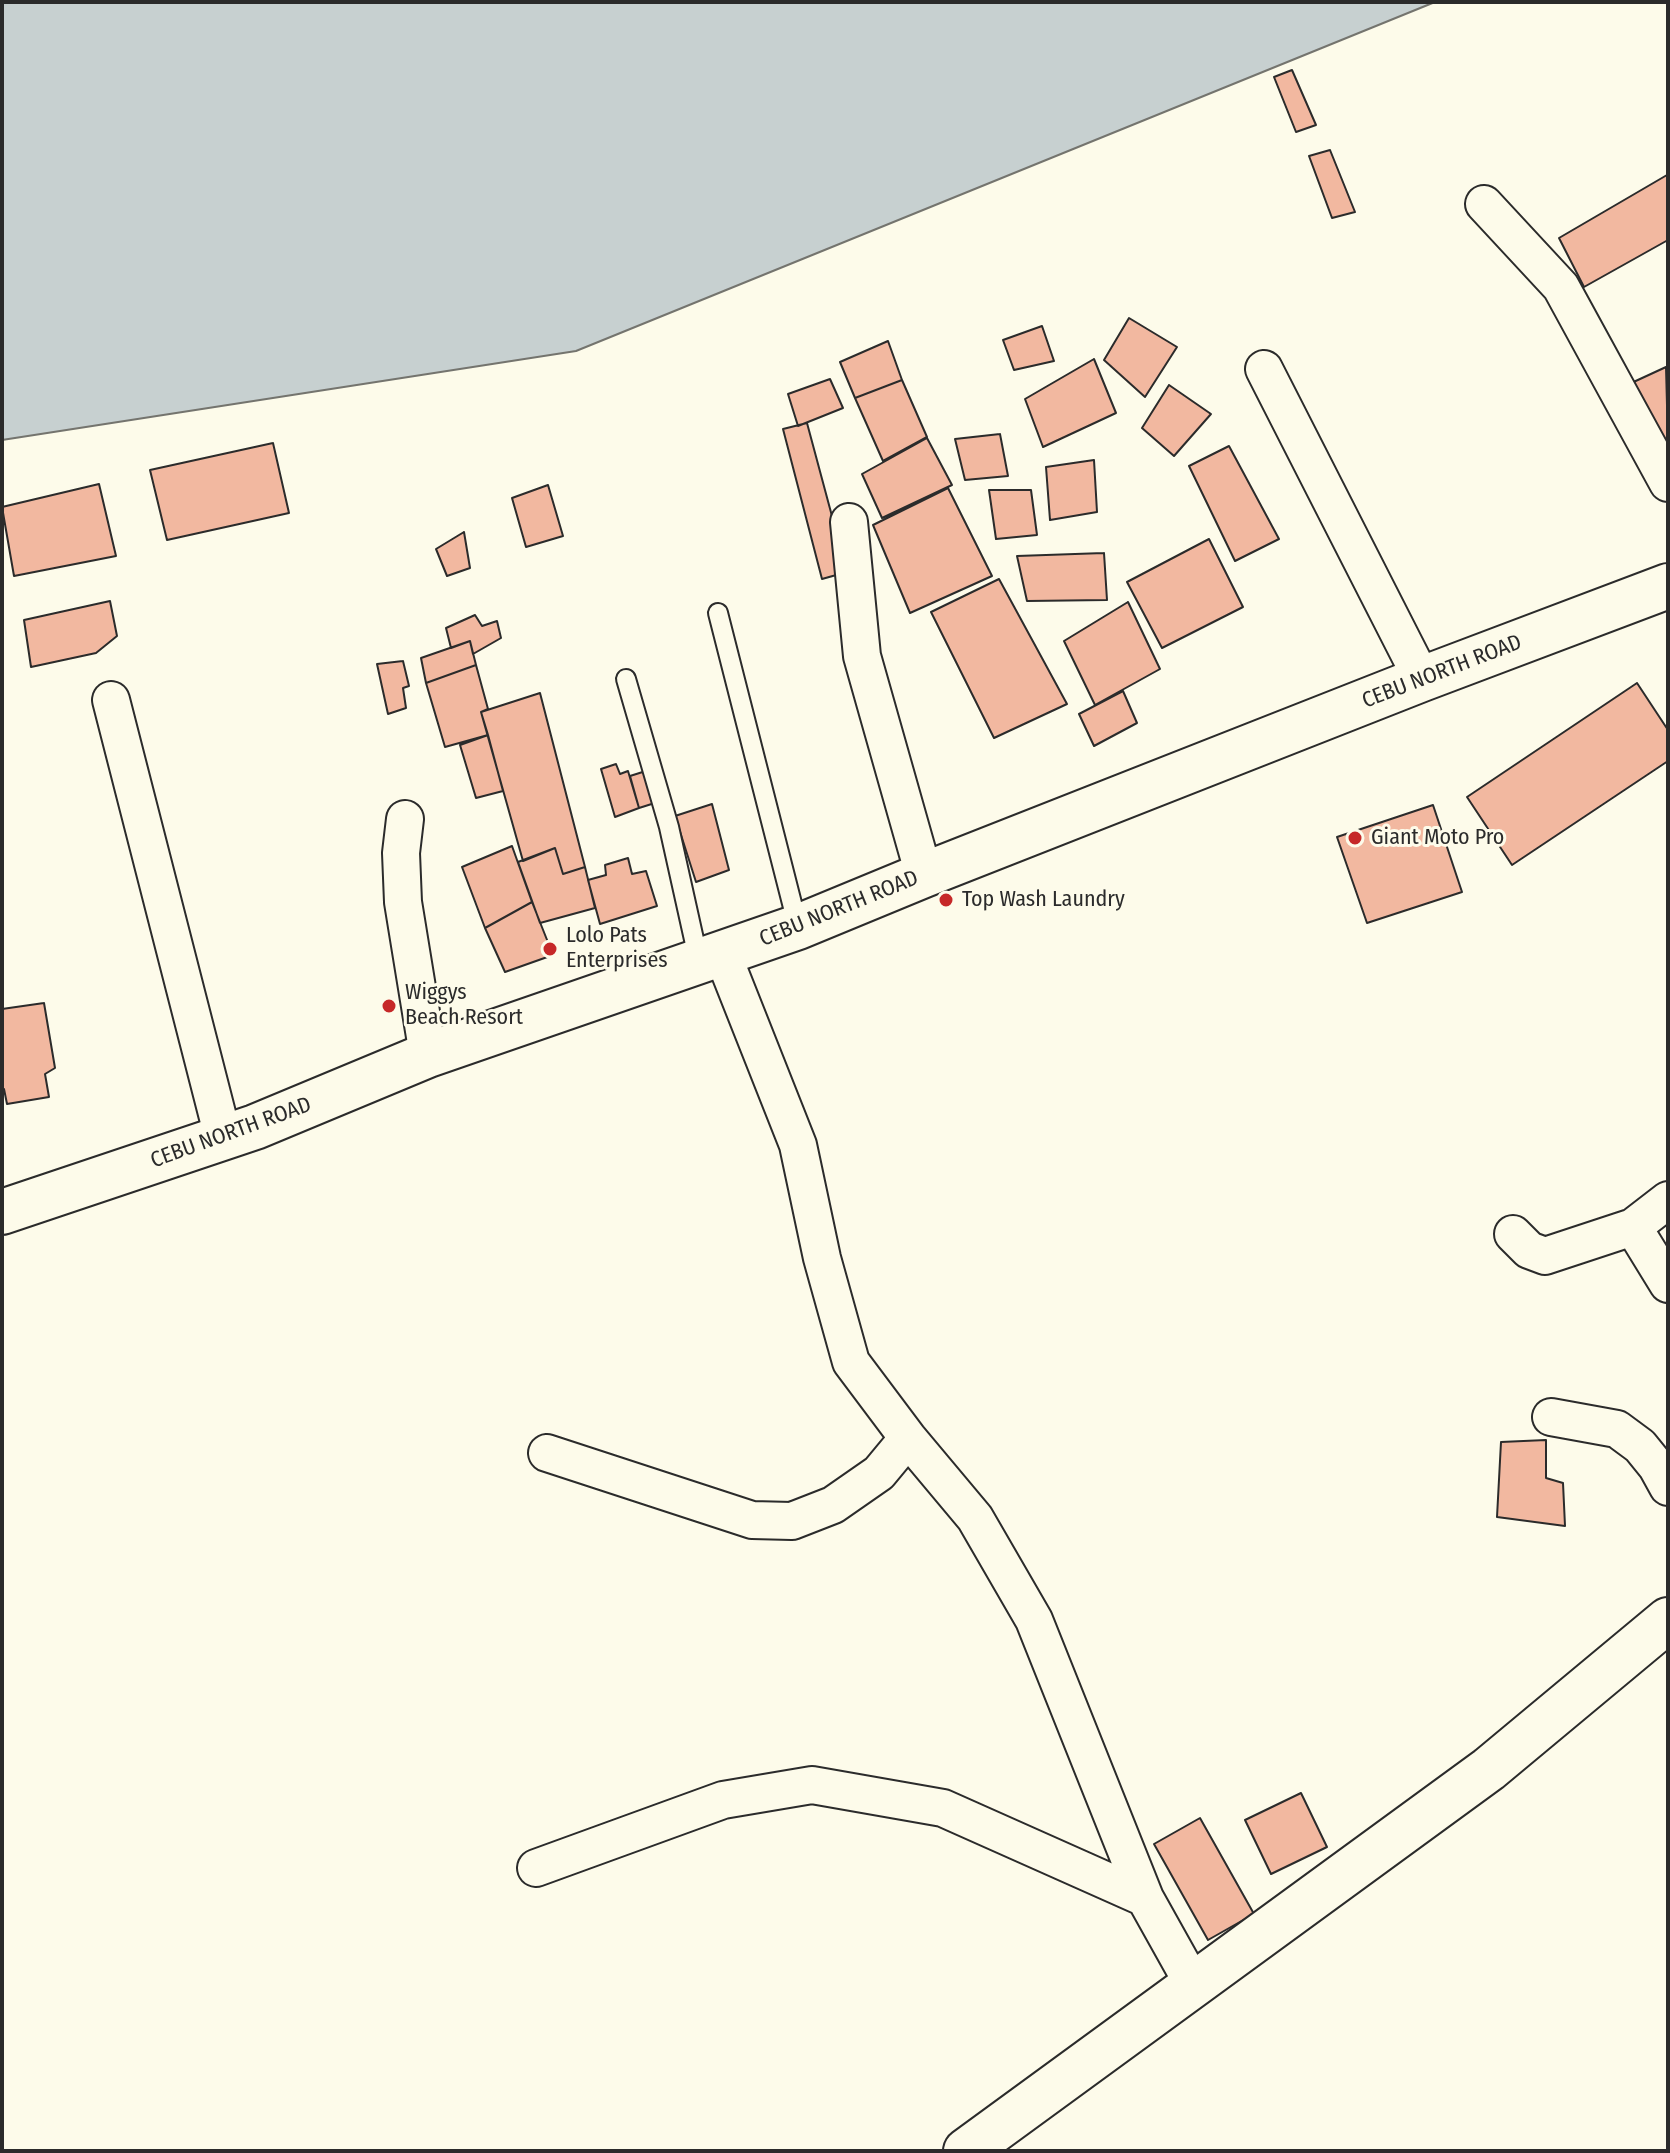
<!DOCTYPE html>
<style>
body{margin:0}
#map{position:relative;width:1670px;height:2153px;overflow:hidden;background:#fdfbea;font-family:"Fira Sans Condensed",sans-serif}
canvas{display:block}
.frame{position:absolute;inset:0;border:4px solid #2b2b2b;pointer-events:none}
</style>
<div id="map">
<canvas width="1670" height="2153"></canvas>
<div class="frame"></div>
</div>
<script>
const g = document.querySelector('canvas').getContext('2d');
g.lineJoin = 'round';
function paint(path, color) {
  g.fillStyle = color;
  g.fill(path, 'evenodd');
}
function poly(rows) {
  const path = new Path2D();
  for (const r of rows) {
    path.moveTo(r[0], r[1]);
    for (let i = 2; i < r.length; i += 2) path.lineTo(r[i], r[i + 1]);
  }
  return path;
}
function trace(path, color, width, dash) {
  g.strokeStyle = color;
  g.lineWidth = width;
  g.lineCap = dash ? 'butt' : 'round';
  g.setLineDash(dash || []);
  g.stroke(path);
}
function write(font, color, halo, rows, align = 'center') {
  g.font = font + ' "Fira Sans Condensed",sans-serif';
  g.lineWidth = 6;
  g.setLineDash([]);
  g.textBaseline = 'middle';
  g.strokeStyle = halo;
  g.fillStyle = color;
  for (const [text, x, y, turn = 0] of rows) {
    g.save();
    g.translate(x, y);
    g.rotate((+turn || 0) * Math.PI / 180);
    g.textAlign = isNaN(turn) ? turn : align;
    if (halo) g.strokeText(text, 0, 0);
    g.fillText(text, 0, 0);
    g.restore();
  }
}
const water = poly([
 [2,2,1435,2,576,351,2,440,2,2]
]);
paint(water, '#c7d0d0');
trace(water, '#74746e', 2);
const building = poly([
 [1292,70,1316,125,1296,132,1274,77,1292,70],
 [1330,150,1355,212,1332,218,1309,156,1330,150],
 [1667,175,1668,240,1584,287,1559,238,1667,175],
 [1129,318,1177,347,1145,397,1104,360,1129,318],
 [1042,326,1054,361,1014,370,1003,340,1042,326],
 [888,341,902,380,855,398,840,362,888,341],
 [1094,359,1116,413,1043,447,1025,399,1094,359],
 [1666,367,1668,443,1655,450,1627,385,1666,367],
 [830,379,843,408,798,426,788,394,830,379],
 [902,380,927,437,883,461,855,398,902,380],
 [1169,385,1211,414,1174,456,1142,428,1169,385],
 [807,423,847,572,822,579,783,429,807,423],
 [1000,434,1008,476,965,480,955,439,1000,434],
 [927,438,952,485,882,518,862,474,927,438],
 [273,443,289,513,167,540,150,470,273,443],
 [1229,446,1279,539,1235,561,1189,466,1229,446],
 [1094,460,1097,512,1050,520,1046,467,1094,460],
 [99,484,116,556,14,576,2,507,99,484],
 [548,485,563,536,526,547,512,498,548,485],
 [948,488,992,576,910,613,873,525,948,488],
 [989,490,1031,490,1037,535,996,539,989,490],
 [464,532,470,568,447,576,436,549,464,532],
 [1209,539,1243,607,1162,648,1127,582,1209,539],
 [1104,553,1107,600,1027,601,1017,556,1104,553],
 [999,579,1067,704,994,738,931,612,999,579],
 [110,601,117,636,96,653,31,667,24,620,110,601],
 [1128,602,1160,669,1095,705,1064,641,1128,602],
 [475,615,482,626,497,621,501,638,473,654,470,641,451,648,446,628,475,615],
 [470,641,476,665,426,683,421,658,470,641],
 [403,661,409,686,403,688,406,708,388,714,377,664,403,661],
 [476,665,488,709,481,712,488,735,445,747,426,683,476,665],
 [1637,683,1668,730,1668,761,1512,865,1467,797,1637,683],
 [1123,691,1137,723,1094,746,1079,714,1123,691],
 [540,693,585,867,563,874,555,848,523,861,481,712,540,693],
 [488,735,503,791,476,798,460,745,488,735],
 [616,764,620,774,628,771,639,808,615,817,601,769,616,764],
 [649,770,658,802,639,808,630,776,649,770],
 [712,804,729,870,696,882,675,816,712,804],
 [1433,805,1462,892,1367,923,1337,837,1433,805],
 [512,846,532,902,485,928,462,867,512,846],
 [555,848,563,874,585,867,595,908,540,923,518,862,555,848],
 [628,858,632,874,646,871,657,906,600,924,588,880,606,875,605,865,628,858],
 [532,902,553,955,505,972,485,928,532,902],
 [44,1003,55,1068,45,1074,49,1097,7,1104,4,1089,2,1089,2,1009,44,1003],
 [1546,1440,1546,1478,1563,1483,1565,1526,1497,1517,1501,1442,1546,1440],
 [1301,1793,1327,1847,1271,1874,1245,1820,1301,1793],
 [1200,1818,1254,1914,1208,1940,1154,1844,1200,1818]
]);
paint(building, '#f2b8a0');
trace(building, '#2b2b2b', 2);
const service = poly([
 [718,613,798,927],
 [626,679,669,827,699,962]
]);
const minor = poly([
 [1484,204,1561,287,1668,483],
 [1264,369,1422,679],
 [849,522,862,656,924,875],
 [111,700,223,1137],
 [405,819,401,853,403,902,428,1055],
 [722,953,798,1145,822,1258,851,1362,908,1438,975,1518,1034,1620,1145,1898,1193,1984],
 [1633,1227,1668,1200],
 [1513,1234,1529,1250,1545,1256,1633,1227,1668,1284],
 [1551,1417,1617,1429,1640,1446,1657,1467,1668,1487],
 [547,1453,752,1520,792,1521,833,1505,879,1473,908,1438],
 [536,1868,723,1800,812,1785,943,1808,1145,1898]
]);
const tertiary = poly([
 [966,2151,1489,1769,1668,1620]
]);
const trunk = poly([
 [2,1212,255,1127,428,1055,798,927,924,875,1422,679,1668,586]
]);
trace(service, '#2b2b2b', 22);
trace(minor, '#2b2b2b', 40);
trace(tertiary, '#2b2b2b', 48);
trace(trunk, '#2b2b2b', 48);
trace(service, '#fdfbea', 18);
trace(minor, '#fdfbea', 36);
trace(tertiary, '#fdfbea', 44);
trace(trunk, '#fdfbea', 44);
for (const [x, y, r, color] of [
 [1355,838,8,"#c62828"],
 [946,900,8,"#c62828"],
 [550,949,8,"#c62828"],
 [389,1006,8,"#c62828"]
]) {
  const dot = new Path2D();
  dot.arc(x, y, r, 0, 2 * Math.PI);
  g.fillStyle = color;
  g.fill(dot);
  trace(dot, '#fdfbea', 3);
}
write('22px', '#2b2b2b', '#fdfbea', [
 ["CEBU NORTH ROAD",1442,672,-21],
 ["CEBU NORTH ROAD",839,909,-22],
 ["CEBU NORTH ROAD",231,1133,-20]
]);
write('22px', '#2b2b2b', '#fdfbea', [
 ["Giant Moto Pro",1371,838],
 ["Top Wash Laundry",962,900],
 ["Lolo Pats",566,936],
 ["Enterprises",566,961],
 ["Wiggys",405,993],
 ["Beach Resort",405,1018]
], 'left');
</script>
